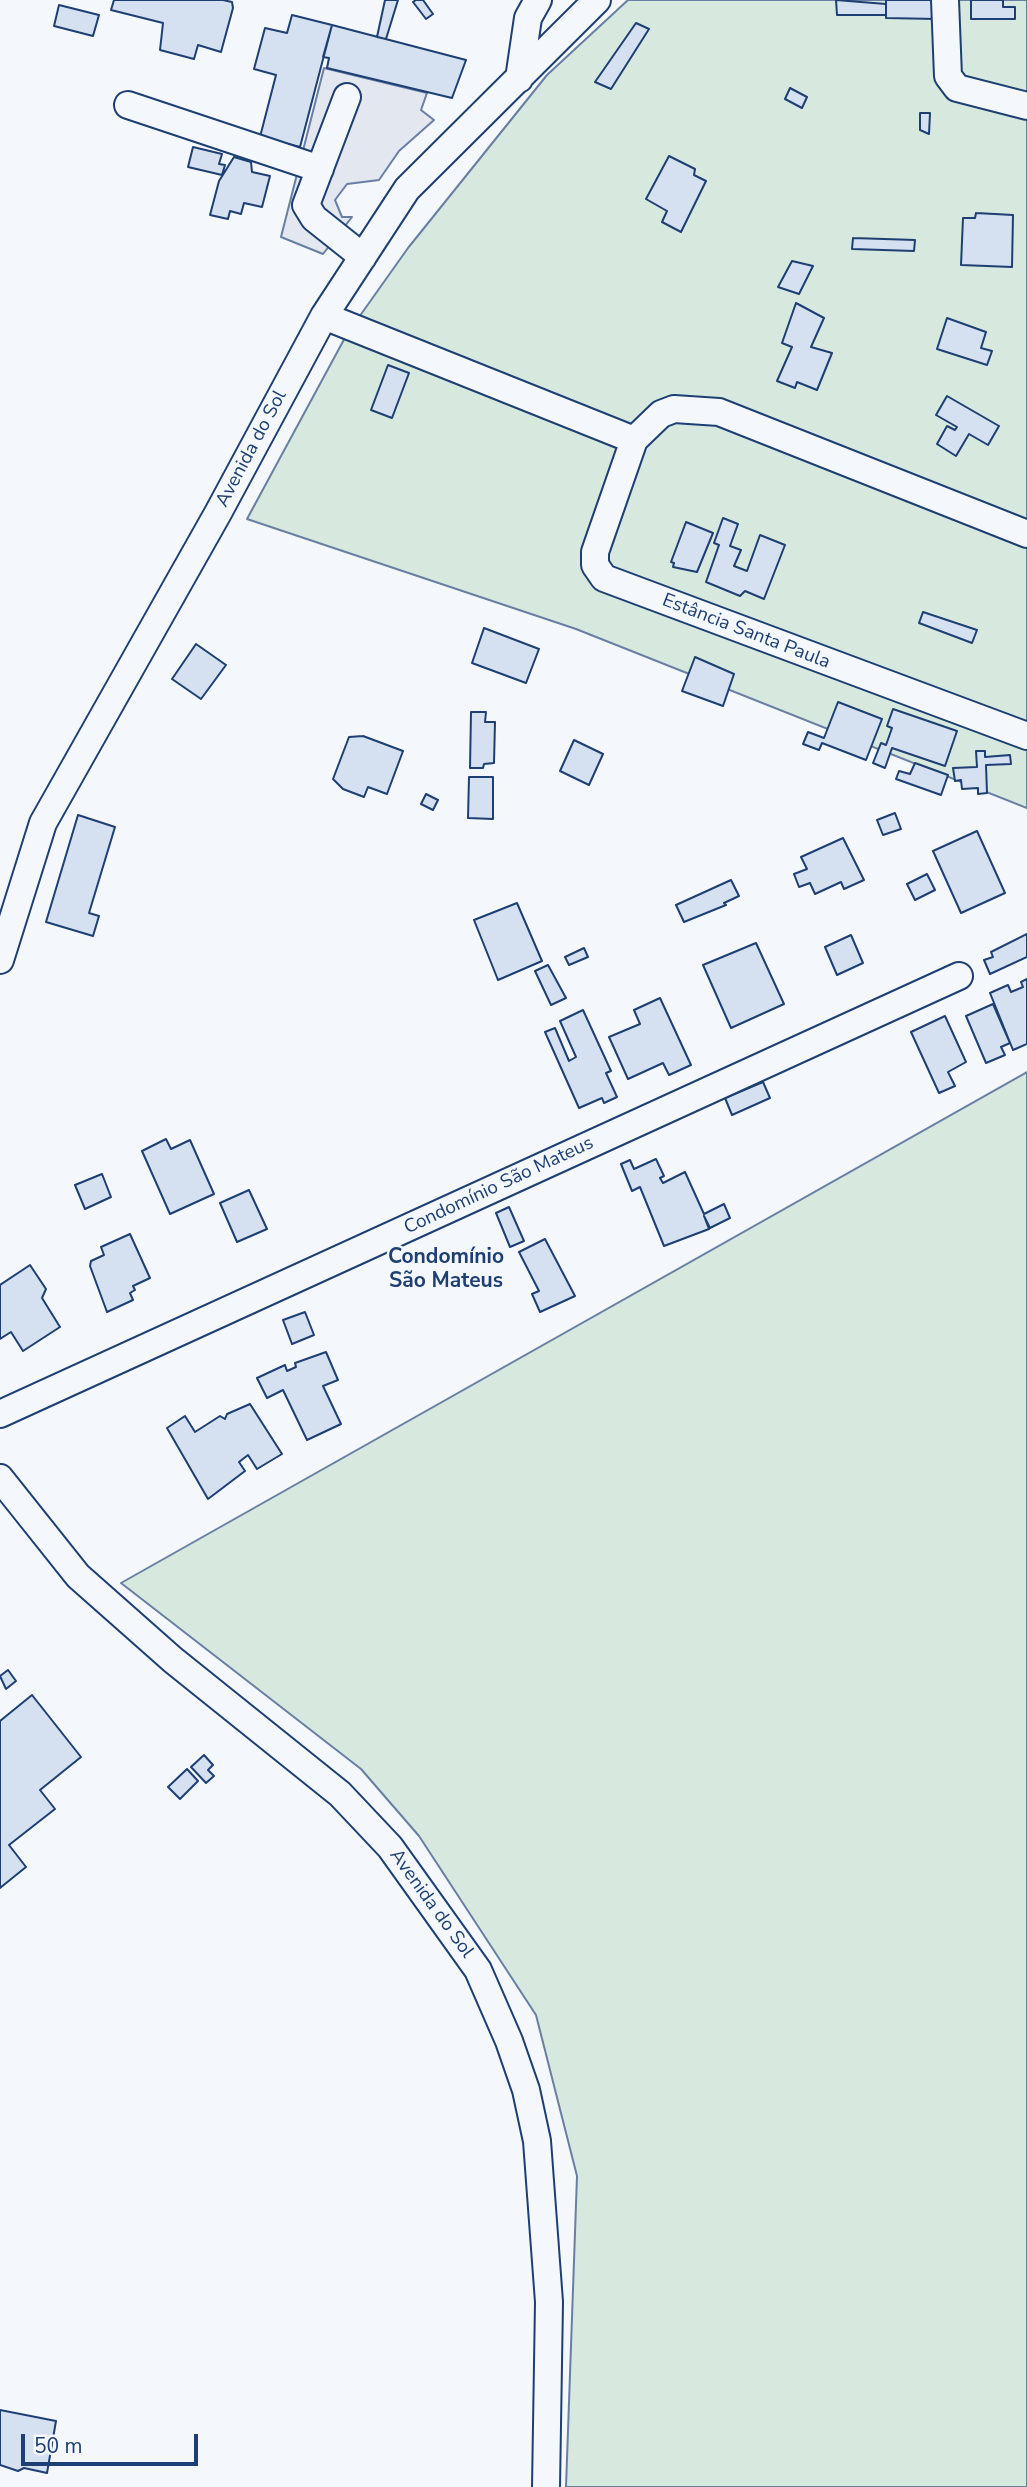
<!DOCTYPE html>
<meta charset="utf-8">
<style>
body{margin:0}
#map{position:relative;width:1027px;height:2487px;overflow:hidden;background:#f4f7fb;font-family:"Nunito Sans",sans-serif}
canvas{display:block}
.scale{position:absolute;left:21px;top:2434px;width:177px;height:32px;box-sizing:border-box;border:4px solid #1d3f73;border-top:0;padding-left:9px;font-size:21px;line-height:24px;white-space:nowrap;color:#1d3f73;-webkit-text-stroke:5px #f4f7fb;paint-order:stroke}
</style>
<div id="map">
<canvas width="1027" height="2487"></canvas>
<div class="scale">50 m</div>
</div>
<script>
const g = document.querySelector('canvas').getContext('2d');
g.lineJoin = 'round';
function paint(path, color) {
  g.fillStyle = color;
  g.fill(path, 'evenodd');
}
function poly(rows) {
  const path = new Path2D();
  for (const r of rows) {
    path.moveTo(r[0], r[1]);
    for (let i = 2; i < r.length; i += 2) path.lineTo(r[i], r[i + 1]);
  }
  return path;
}
function trace(path, color, width, dash) {
  g.strokeStyle = color;
  g.lineWidth = width;
  g.lineCap = dash ? 'butt' : 'round';
  g.setLineDash(dash || []);
  g.stroke(path);
}
function write(font, color, halo, rows, align = 'center') {
  g.font = font + ' "Nunito Sans",sans-serif';
  g.lineWidth = 5;
  g.setLineDash([]);
  g.textBaseline = 'middle';
  g.strokeStyle = halo;
  g.fillStyle = color;
  for (const [text, x, y, turn = 0] of rows) {
    g.save();
    g.translate(x, y);
    g.rotate((+turn || 0) * Math.PI / 180);
    g.textAlign = isNaN(turn) ? turn : align;
    if (halo) g.strokeText(text, 0, 0);
    g.fillText(text, 0, 0);
    g.restore();
  }
}
const green = poly([
 [628,0,1027,0,1027,808,576,629,247,519,347,334,408,248,547,75,628,0],
 [1027,1072,1027,2487,566,2487,577,2176,536,2015,419,1836,361,1769,121,1583,1027,1072]
]);
paint(green, '#d7e8df');
trace(green, '#687fa3', 2);
const parking = poly([
 [324,68,427,93,421,110,434,120,399,151,379,180,347,184,335,200,342,217,352,217,323,254,281,237,324,68]
]);
paint(parking, '#e3e8f0');
trace(parking, '#687fa3', 2);
const building = poly([
 [114,0,223,0,232,2,233,8,221,52,198,45,194,59,160,50,163,23,111,10,114,0],
 [385,0,398,0,386,39,377,37,385,0],
 [416,0,423,0,433,14,426,19,413,2,416,0],
 [836,0,886,4,886,15,837,15,836,0],
 [886,0,935,0,936,19,886,18,886,0],
 [971,0,1003,0,1003,7,1015,7,1015,19,971,19,971,0],
 [59,5,99,15,93,36,54,26,59,5],
 [292,15,332,25,300,147,260,137,276,75,254,69,265,28,287,33,292,15],
 [636,23,649,29,611,89,595,82,636,23],
 [332,25,466,60,452,98,327,68,329,58,323,57,332,25],
 [790,88,807,97,802,108,785,99,790,88],
 [920,113,930,113,929,134,920,130,920,113],
 [193,147,222,154,219,164,225,165,222,175,188,167,193,147],
 [669,156,695,169,694,175,706,181,681,232,662,222,667,211,646,199,669,156],
 [234,157,251,162,252,172,270,176,262,207,244,203,241,214,230,211,228,219,210,215,219,181,234,157],
 [976,213,1013,215,1012,267,961,265,963,218,975,218,976,213],
 [853,238,915,240,914,251,852,249,853,238],
 [792,261,813,266,799,294,778,287,792,261],
 [796,303,824,318,811,347,832,353,817,390,797,382,795,388,777,381,792,347,782,343,796,303],
 [947,318,986,332,981,348,992,351,987,365,937,349,947,318],
 [388,365,409,373,392,418,371,410,388,365],
 [947,396,999,426,988,445,969,434,956,456,937,444,947,426,955,430,957,427,936,415,947,396],
 [723,518,738,524,730,546,741,550,734,566,747,571,760,535,785,545,764,599,745,591,740,596,706,582,719,545,714,543,723,518],
 [686,522,713,533,697,572,673,567,674,563,671,562,686,522],
 [923,612,977,630,972,643,919,623,923,612],
 [484,628,539,649,526,683,472,663,484,628],
 [196,644,226,665,201,699,172,679,196,644],
 [695,657,734,674,723,706,682,691,695,657],
 [838,702,882,719,866,760,822,743,819,750,803,744,808,732,824,738,838,702],
 [893,709,957,731,945,766,892,748,885,768,873,763,881,743,886,745,892,728,887,726,893,709],
 [471,712,486,712,485,722,495,722,494,763,484,764,483,768,470,768,471,712],
 [363,736,403,751,387,794,368,787,364,797,343,789,333,779,349,737,363,736],
 [574,740,603,754,589,785,560,771,574,740],
 [976,751,985,751,985,757,1010,755,1011,764,986,765,987,793,978,794,978,788,962,789,961,780,955,781,953,768,977,767,976,751],
 [915,763,948,775,941,795,896,779,899,771,910,774,915,763],
 [469,777,493,777,493,819,468,818,469,777],
 [426,794,438,800,433,810,421,804,426,794],
 [895,813,901,829,883,835,877,820,895,813],
 [78,815,115,827,89,913,99,916,93,936,46,922,78,815],
 [977,831,1005,893,961,913,933,851,977,831],
 [843,838,864,880,844,889,841,882,815,894,810,883,799,887,794,874,807,869,801,857,843,838],
 [927,874,935,890,915,900,907,884,927,874],
 [731,880,739,896,724,903,726,905,684,922,676,905,731,880],
 [517,903,542,961,498,980,474,920,517,903],
 [1027,934,1027,957,990,974,984,960,993,957,991,952,1027,934],
 [851,935,863,963,837,975,825,947,851,935],
 [756,943,784,1004,731,1028,703,965,756,943],
 [584,948,588,957,569,965,565,957,584,948],
 [548,965,566,998,551,1005,535,971,548,965],
 [1027,979,1027,1044,1013,1050,990,993,1008,985,1011,992,1023,987,1021,982,1027,979],
 [660,998,691,1065,669,1075,663,1063,628,1079,609,1037,640,1024,634,1010,660,998],
 [993,1004,1010,1043,1001,1047,1005,1055,986,1063,966,1016,993,1004],
 [583,1010,611,1071,606,1073,617,1097,604,1103,602,1098,579,1108,545,1032,555,1028,569,1061,576,1057,560,1021,583,1010],
 [945,1016,966,1062,948,1072,955,1086,939,1093,911,1032,945,1016],
 [763,1082,770,1098,732,1115,725,1098,763,1082],
 [166,1139,171,1149,190,1140,214,1194,170,1214,142,1151,166,1139],
 [656,1159,664,1176,660,1178,663,1183,685,1172,704,1214,724,1204,730,1218,710,1228,704,1216,709,1229,664,1246,640,1187,632,1191,621,1164,630,1160,634,1169,656,1159],
 [102,1174,111,1197,85,1209,75,1185,102,1174],
 [249,1190,267,1229,237,1242,220,1203,249,1190],
 [509,1207,524,1241,510,1247,496,1213,509,1207],
 [130,1234,150,1278,133,1286,135,1290,130,1293,133,1300,107,1312,90,1266,91,1261,104,1255,101,1247,130,1234],
 [545,1239,575,1296,540,1312,532,1294,539,1291,519,1252,545,1239],
 [30,1265,46,1289,42,1298,60,1327,23,1351,11,1332,0,1339,0,1285,30,1265],
 [305,1312,314,1335,292,1344,283,1320,305,1312],
 [326,1352,338,1380,323,1386,341,1424,307,1440,283,1390,267,1398,257,1378,285,1365,287,1371,296,1367,295,1363,326,1352],
 [250,1404,282,1454,257,1469,248,1455,239,1462,245,1471,208,1499,167,1428,185,1416,195,1432,220,1416,225,1419,227,1414,250,1404],
 [8,1670,16,1681,6,1689,0,1676,8,1670],
 [32,1695,81,1757,40,1790,55,1809,9,1845,26,1867,0,1888,0,1721,32,1695],
 [204,1755,213,1765,208,1770,214,1776,206,1783,191,1767,204,1755],
 [187,1769,198,1781,180,1799,168,1787,187,1769],
 [0,2410,56,2421,47,2473,24,2468,18,2471,0,2465,0,2410]
]);
paint(building, '#d5e0f0');
trace(building, '#1d3f73', 2);
const minor = poly([
 [945,0,948,76,957,88,1027,106],
 [519,79,528,18,538,0],
 [347,97,306,205,314,218,363,257],
 [128,105,320,169],
 [324,316,634,440],
 [1027,534,719,412,674,409,661,414,634,440,595,552,595,565,604,578,1027,736],
 [0,960,43,823,218,513,324,316,407,189,597,0],
 [0,1414,959,976],
 [0,1478,78,1576,173,1660,340,1794,390,1847,478,1970,509,2041,526,2090,537,2141,549,2302,546,2487]
]);
trace(minor, '#1d3f73', 30);
trace(minor, '#f4f7fb', 26);
write('19px', '#1d3f73', '#f4f7fb', [
 ["Avenida do Sol",252,449,-62],
 ["Estância Santa Paula",746,632,21],
 ["Condomínio São Mateus",499,1186,-25],
 ["Avenida do Sol",431,1904,54]
]);
write('bold 21px', '#1d3f73', '#f4f7fb', [
 ["Condomínio",446,1258],
 ["São Mateus",446,1282]
]);
</script>
